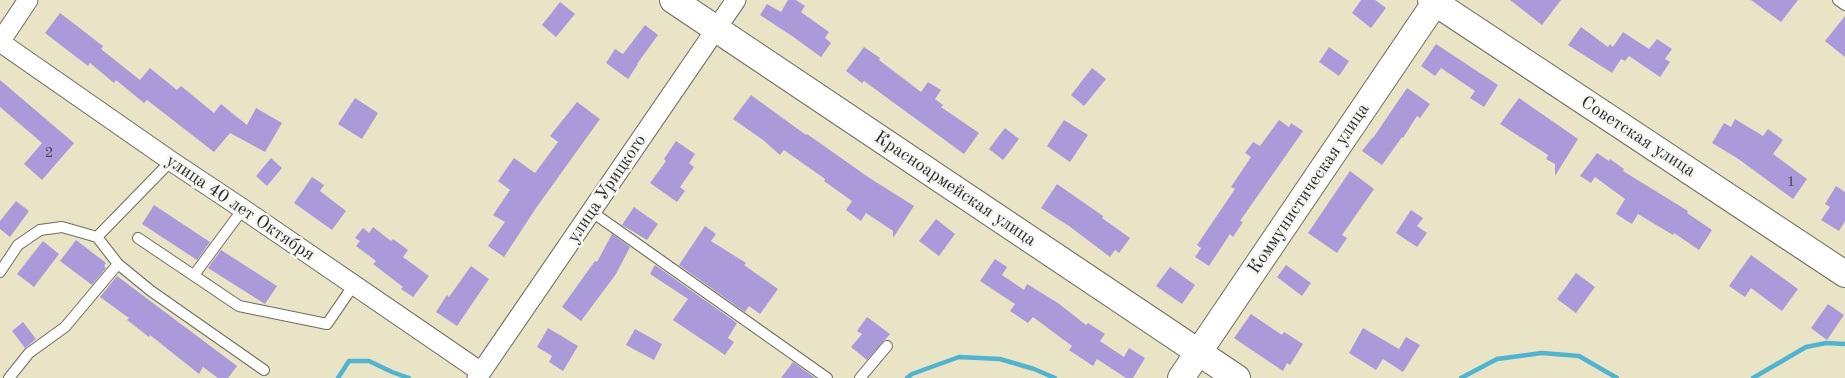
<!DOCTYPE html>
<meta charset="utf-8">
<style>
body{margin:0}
canvas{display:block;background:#eae4c7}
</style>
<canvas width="1845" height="378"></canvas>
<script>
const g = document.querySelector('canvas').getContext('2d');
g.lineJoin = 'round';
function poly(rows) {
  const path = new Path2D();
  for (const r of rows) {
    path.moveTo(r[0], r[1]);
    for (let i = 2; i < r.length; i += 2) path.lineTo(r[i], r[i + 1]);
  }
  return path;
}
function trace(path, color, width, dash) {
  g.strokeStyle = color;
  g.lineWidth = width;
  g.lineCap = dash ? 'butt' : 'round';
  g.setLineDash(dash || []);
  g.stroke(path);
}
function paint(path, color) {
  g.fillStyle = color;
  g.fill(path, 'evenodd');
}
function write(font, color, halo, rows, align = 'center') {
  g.font = font + ' "Old Standard TT",serif';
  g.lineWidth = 5;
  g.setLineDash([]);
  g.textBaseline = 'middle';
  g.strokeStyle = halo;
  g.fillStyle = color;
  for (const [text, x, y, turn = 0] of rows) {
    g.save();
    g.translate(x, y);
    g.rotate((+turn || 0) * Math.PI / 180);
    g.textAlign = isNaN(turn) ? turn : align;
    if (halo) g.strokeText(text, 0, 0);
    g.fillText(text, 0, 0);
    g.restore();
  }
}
trace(poly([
 [338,378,349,361,369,361,392,372,409,378],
 [907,378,912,374,959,357,1000,359,1034,369,1055,378],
 [1461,378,1497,359,1542,353,1579,356,1617,378],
 [1753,378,1806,347,1826,343,1845,344]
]), '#50b3cf', 4.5);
paint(poly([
 [788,0,796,0,805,6,801,12,829,32,825,38,831,43,821,57,792,36,760,15,767,4,781,12],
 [1361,0,1375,0,1386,8,1371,28,1352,13],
 [1510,0,1561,0,1542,25],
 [1751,0,1798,0,1781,22],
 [560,2,575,14,556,37,542,25],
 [60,13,103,46,101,49,140,80,150,68,177,90,181,86,214,113,221,104,247,125,256,108,282,123,265,152,230,133,214,152,147,100,144,103,116,80,114,83,90,63,88,66,45,33],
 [1845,16,1845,57,1825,41],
 [645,25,658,35,637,64,638,64,628,79,606,63,615,49,623,54],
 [1581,27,1608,47,1610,44,1613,47,1623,32,1649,49,1657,39,1672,49,1665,59,1670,62,1660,77,1629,56,1625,61,1621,59,1612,73,1568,45],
 [1436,44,1498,85,1484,107,1470,98,1475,91,1441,68,1435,76,1421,66],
 [864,47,880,58,879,60,921,92,928,82,941,90,935,99,943,105,941,107,979,133,964,154,864,81,862,83,846,71],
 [1329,47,1349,61,1339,76,1319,62],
 [1092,68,1106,79,1084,106,1071,95],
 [0,80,74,143,42,180,24,164,42,143,0,107],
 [1407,88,1430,104,1420,118,1417,116,1403,138,1402,137,1382,165,1362,151,1372,138,1373,138],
 [751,95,806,135,807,134,868,177,914,206,893,238,893,231,866,213,861,221,846,210,852,201,824,181,825,179,784,150,780,155,763,140,733,119],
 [355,98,378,113,362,139,338,124],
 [1519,98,1578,139,1555,176,1555,164,1546,159,1548,155,1500,124],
 [577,102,600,119,536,208,504,257,488,246,505,222,493,215,510,190,498,181,514,158,535,173,558,142,550,136],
 [1735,119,1763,136,1768,129,1783,140,1773,154,1807,179,1793,199,1737,158,1712,143,1724,123,1731,127],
 [1064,120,1088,135,1070,162,1047,146],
 [1279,120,1289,127,1291,123,1303,131,1240,221,1243,222,1233,237,1230,234,1209,266,1195,257,1201,248,1197,245,1235,189,1231,187,1251,157,1245,153,1253,142,1260,146],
 [1005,128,1019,139,1003,160,989,149],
 [676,141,695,154,689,163,694,167,680,187,685,191,677,202,650,183,666,161,664,159],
 [1597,153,1609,161,1610,159,1624,169,1623,171,1688,211,1687,213,1712,230,1699,250,1674,233,1673,235,1638,214,1632,224,1616,214,1625,199,1595,177,1591,183,1580,176],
 [271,158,282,168,267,186,256,176],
 [1350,171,1374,189,1342,235,1347,238,1337,253,1308,233],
 [312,177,324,185,320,191,346,211,332,230,294,203],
 [1057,184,1103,216,1102,218,1130,238,1119,253,1115,250,1110,257,1069,226,1041,208],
 [1836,186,1845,192,1845,221,1839,231,1821,220,1830,207,1825,204],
 [16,201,29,211,10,237,0,229,0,221],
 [154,205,210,242,197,260,142,224],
 [634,207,658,224,647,240,622,225],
 [1411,210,1423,218,1417,226,1427,233,1417,247,1396,233],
 [936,219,955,234,939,256,919,241],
 [705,226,716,234,711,241,746,263,744,265,778,289,760,314,749,306,745,312,679,265],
 [373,227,391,241,393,239,408,250,403,257,429,276,413,297,401,289,403,287,373,264,376,261,356,246,360,241,355,238,363,228,369,233],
 [612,234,630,247,616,274,581,321,562,307,595,261,597,262],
 [76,240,106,263,104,266,106,268,92,285,60,261],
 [43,241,59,254,34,287,17,274],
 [221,250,277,286,265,304,208,268],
 [1751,255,1798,289,1782,311,1751,288,1745,297,1729,286],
 [995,259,1007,267,1002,275,1024,290,1027,284,1058,303,1086,325,1088,323,1105,334,1100,341,1124,357,1129,348,1145,358,1133,378,1126,378,1097,359,1093,366,1069,350,1072,346,1033,317,1028,323,1010,311,1015,304,980,281],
 [655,265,737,323,728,338,734,342,725,355,673,320,688,299,650,274],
 [1286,265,1311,283,1302,296,1277,277],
 [471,266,489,279,457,326,436,312,447,295,449,297],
 [1170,267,1195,285,1182,304,1156,286],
 [1576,273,1595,287,1576,313,1557,299],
 [117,276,237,366,228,378,218,378,203,367,199,374,150,335,149,337,127,320,129,318,100,297],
 [1828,304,1844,315,1827,340,1811,328],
 [1251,314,1282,335,1284,332,1303,344,1290,365,1287,363,1283,371,1234,338],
 [867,317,890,334,867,360,851,347,862,334,857,331],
 [23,322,36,339,25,348,12,331],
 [548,328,578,346,563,371,549,362,552,356,537,347],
 [1363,328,1399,349,1406,337,1420,345,1403,372,1383,359,1376,370,1349,353],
 [635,329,662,344,654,360,626,345],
 [793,362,815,378,781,378]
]), '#aa9ad9');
const lane = poly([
 [1838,0,1845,5],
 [592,212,827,378],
 [97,237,118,264,151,291,264,370],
 [138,238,239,306,327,324,353,286],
 [0,272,18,245,40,230,62,227,97,237,171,161],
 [194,275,243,209],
 [9,378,29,353,65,327,118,264],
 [860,378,887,346]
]);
const street = poly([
 [0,42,171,161,243,209,481,372],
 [0,42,28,0],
 [477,378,736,0]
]);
const secondary = poly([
 [673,0,1237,378],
 [1431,0,1845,274],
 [1181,378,1437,0]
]);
trace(lane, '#6e6c62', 12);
trace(street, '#6e6c62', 21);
trace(secondary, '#6e6c62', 28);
trace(lane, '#fff', 10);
trace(street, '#fff', 19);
trace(secondary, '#fff', 26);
write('15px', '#4b4756', null, [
 ["2",49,153],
 ["1",1791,182]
]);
write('18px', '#2b2b2b', '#f6f6f2', [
 ["Советская улица",1638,137,33],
 ["улица Урицкого",607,189,-56],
 ["Красноармейская улица",955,189,34],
 ["Коммунистическая улица",1309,189,-56],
 ["улица 40 лет Октября",240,208,34]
]);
</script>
